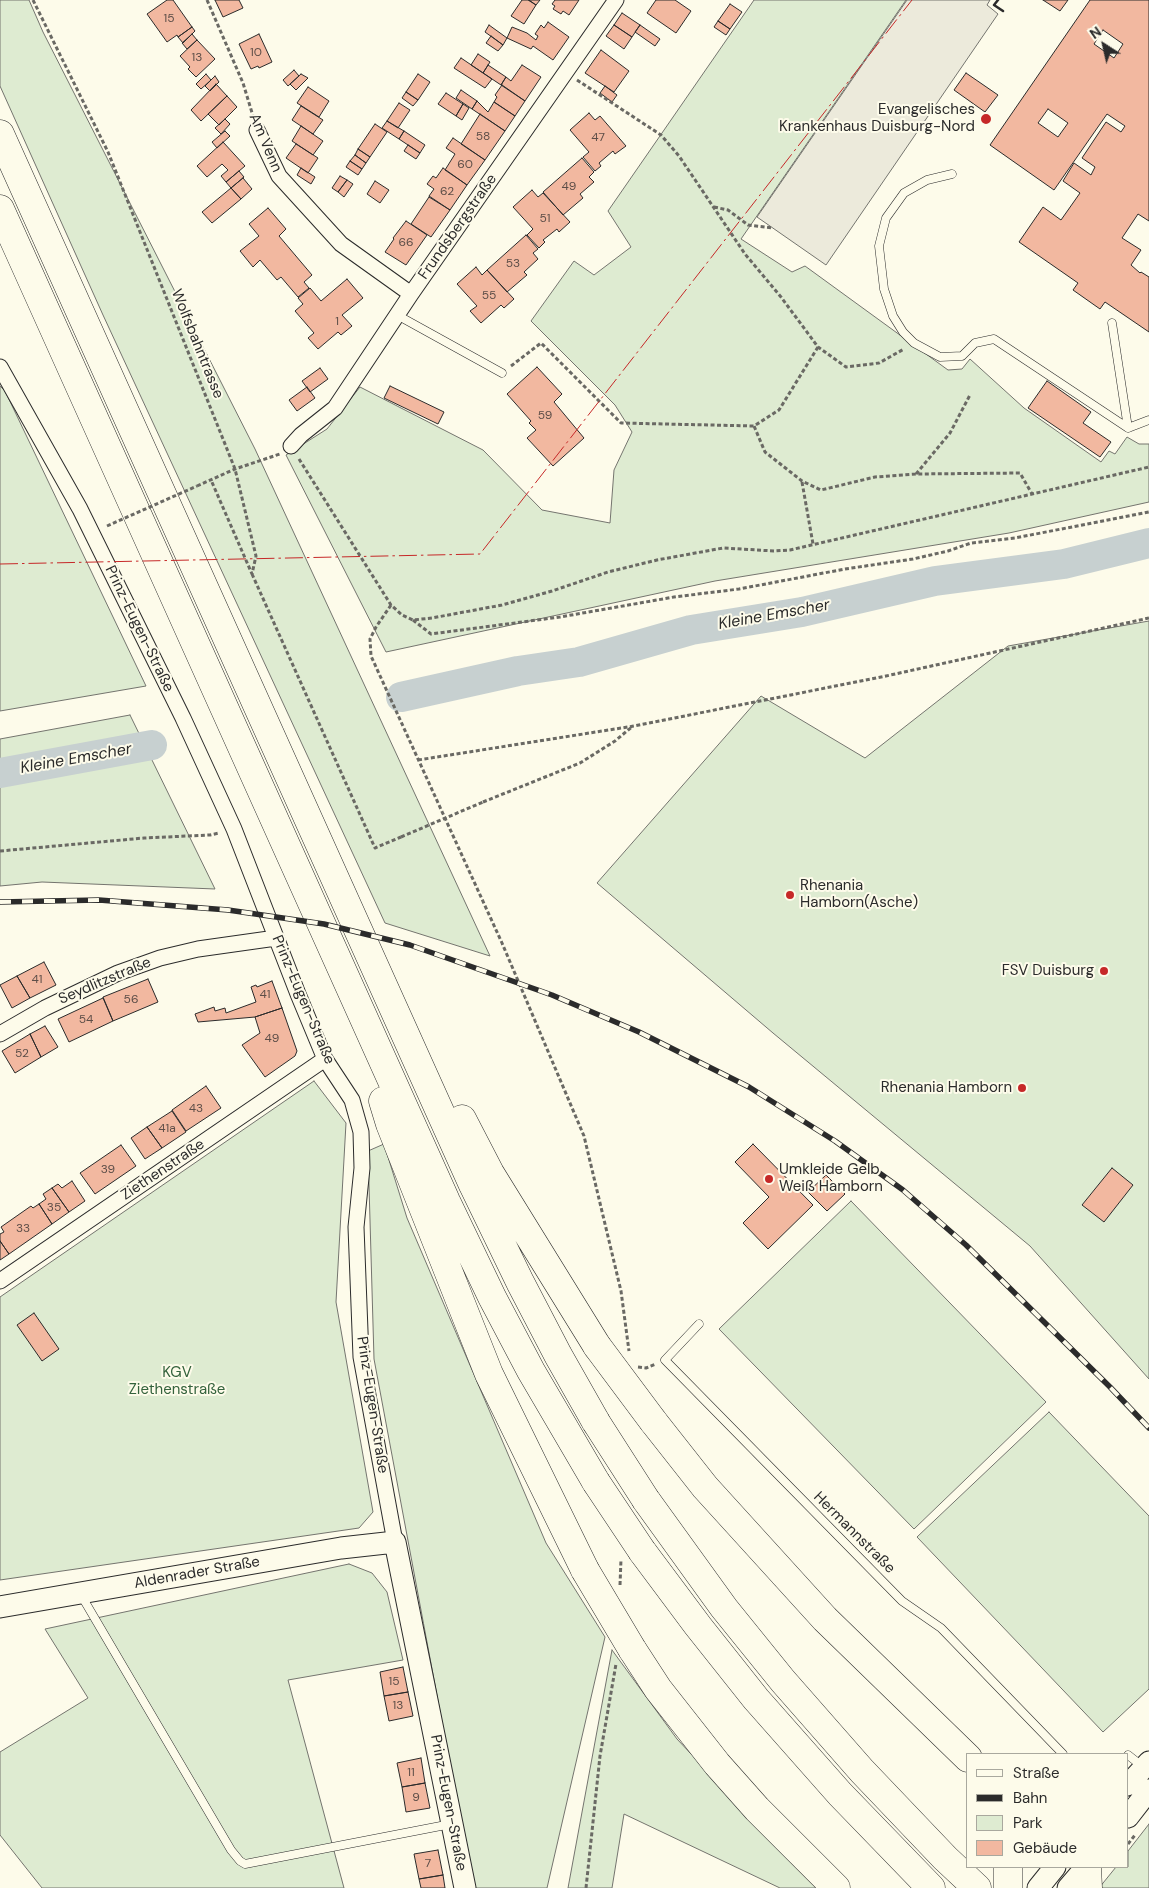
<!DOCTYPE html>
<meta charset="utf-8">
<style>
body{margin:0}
#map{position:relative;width:1149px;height:1888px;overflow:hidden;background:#fdfbea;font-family:"DM Sans",sans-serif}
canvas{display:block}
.legend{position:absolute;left:966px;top:1753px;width:162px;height:115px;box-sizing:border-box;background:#fdfbea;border:1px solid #a9a89e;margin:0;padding:6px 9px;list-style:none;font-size:15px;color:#2b2b2b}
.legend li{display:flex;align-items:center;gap:10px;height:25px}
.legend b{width:25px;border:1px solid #a9a89e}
.north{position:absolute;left:1079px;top:20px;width:50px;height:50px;-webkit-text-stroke:4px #fdfbea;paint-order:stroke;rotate:325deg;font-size:14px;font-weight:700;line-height:20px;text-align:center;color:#2b2b2b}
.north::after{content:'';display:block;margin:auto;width:18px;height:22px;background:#2b2b2b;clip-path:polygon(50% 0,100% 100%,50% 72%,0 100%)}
</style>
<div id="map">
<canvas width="1149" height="1888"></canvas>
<ul class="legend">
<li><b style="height:6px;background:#fdfbea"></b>Straße</li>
<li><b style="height:6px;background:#2b2b2b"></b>Bahn</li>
<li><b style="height:14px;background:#deebd1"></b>Park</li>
<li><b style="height:14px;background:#f2b8a0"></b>Gebäude</li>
</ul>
<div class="north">N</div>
</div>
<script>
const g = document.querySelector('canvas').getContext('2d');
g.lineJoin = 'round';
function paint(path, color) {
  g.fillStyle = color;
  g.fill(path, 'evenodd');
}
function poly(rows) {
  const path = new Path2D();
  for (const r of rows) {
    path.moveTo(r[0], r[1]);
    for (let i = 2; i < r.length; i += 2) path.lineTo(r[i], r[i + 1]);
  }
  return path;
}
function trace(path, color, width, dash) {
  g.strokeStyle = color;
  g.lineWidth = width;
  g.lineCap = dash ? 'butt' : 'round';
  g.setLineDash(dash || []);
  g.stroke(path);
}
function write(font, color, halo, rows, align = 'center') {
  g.font = font + ' "DM Sans",sans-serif';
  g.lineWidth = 4;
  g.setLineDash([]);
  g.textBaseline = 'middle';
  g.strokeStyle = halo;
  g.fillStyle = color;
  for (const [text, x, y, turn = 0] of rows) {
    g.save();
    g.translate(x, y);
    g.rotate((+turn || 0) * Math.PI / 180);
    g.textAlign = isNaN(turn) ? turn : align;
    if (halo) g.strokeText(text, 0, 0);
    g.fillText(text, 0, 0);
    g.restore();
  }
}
const green = poly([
 [0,0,29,0,43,32,255,449,490,956,385,923,103,315,0,86,0,0],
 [754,0,906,0,741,239,792,272,805,266,948,370,962,369,970,359,1024,408,1101,462,1109,451,1115,454,1127,437,1139,444,1149,444,1149,502,1009,533,715,581,386,652,286,455,327,429,360,387,483,450,542,510,610,523,614,470,632,432,615,405,531,321,574,261,594,275,631,247,608,211,754,0],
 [0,386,5,391,146,686,0,711,0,386],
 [1149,621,1149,1379,1030,1246,773,1033,597,883,761,696,865,758,1008,646,1149,621],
 [130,715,215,889,42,882,0,886,0,739,130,715],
 [314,1081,346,1123,336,1302,373,1512,359,1528,0,1580,0,1297,314,1081],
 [384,1144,407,1218,546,1543,605,1637,547,1888,473,1888,374,1359,368,1151,384,1144],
 [851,1201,1046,1402,914,1529,719,1329,851,1201],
 [1049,1412,1149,1516,1149,1689,1103,1732,917,1537,1049,1412],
 [349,1564,372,1573,387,1592,403,1660,288,1680,344,1888,42,1888,0,1835,0,1752,88,1698,45,1629,349,1564],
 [612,1650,677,1739,817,1888,780,1888,624,1814,612,1888,568,1888,612,1650],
 [1149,1824,1149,1888,1099,1888,1116,1867,1128,1867,1128,1851,1149,1824]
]);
paint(green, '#deebd1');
trace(green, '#74746e', 1);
const parking = poly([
 [907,0,990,0,987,5,998,14,826,265,757,217,907,0]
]);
paint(parking, '#eceadb');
trace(parking, '#74746e', 1);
trace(poly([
 [401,697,518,671,579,662,691,630,802,612,935,581,1064,564,1149,543],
 [0,773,152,745]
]), '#c7d0d0', 30);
const building = poly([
 [167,0,173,0,192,27,178,37,177,35,167,42,147,14,167,0],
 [215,0,239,0,243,8,223,17,215,0],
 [522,0,528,0,536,5,524,24,511,16,522,0],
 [529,0,540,0,536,5,529,0],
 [555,0,579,0,569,15,563,11,561,14,553,9,555,6,552,4,555,0],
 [656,0,675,0,691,11,676,33,647,13,656,0],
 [1043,0,1068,0,1060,11,1043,0],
 [1090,0,1149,0,1149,221,1138,214,1122,238,1141,250,1131,265,1140,273,1141,272,1149,277,1149,332,1105,302,1100,309,1073,290,1078,283,1019,242,1043,207,1061,220,1080,193,1063,181,1074,163,1091,175,1095,167,1082,158,1106,122,1121,132,1125,126,1107,114,1054,190,990,145,1090,0],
 [1103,30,1123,44,1114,58,1094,44,1103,30],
 [1048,109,1068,123,1058,137,1038,123,1048,109],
 [730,4,742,12,730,29,718,21,730,4],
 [622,13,640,25,632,37,614,25,622,13],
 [718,21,730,29,726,35,714,27,718,21],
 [548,22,569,37,553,60,533,46,531,49,507,38,512,27,527,33,536,40,538,36,535,34,541,25,544,28,548,22],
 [489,25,507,38,503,45,485,32,489,25],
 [614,25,632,37,624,49,606,36,614,25],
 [640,25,660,39,655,46,635,32,640,25],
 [192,27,195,31,183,43,178,37,192,27],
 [192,34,197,40,187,49,182,43,192,34],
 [259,34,272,62,259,68,258,66,251,69,239,44,259,34],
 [491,36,503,45,498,51,486,43,491,36],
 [197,40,215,59,196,77,188,69,190,67,180,56,197,40],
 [601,50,629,71,614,92,585,73,601,50],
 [478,54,490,62,483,73,471,65,478,54],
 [461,58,492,79,485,88,454,68,461,58],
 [488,65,506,77,501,85,483,73,488,65],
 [522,65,541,77,525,101,501,85,506,77,511,81,522,65],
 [294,70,299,76,288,86,283,80,294,70],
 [966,73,998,95,985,112,954,90,966,73],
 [206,74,211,80,201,89,196,84,206,74],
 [301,74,308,78,296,90,290,84,301,74],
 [418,74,430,82,418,100,406,92,418,74],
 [215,76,219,82,210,91,205,86,215,76],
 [216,84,227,96,201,121,191,110,216,84],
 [502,85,525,101,515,116,494,102,497,97,495,95,502,85],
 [605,86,617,95,612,102,600,93,605,86],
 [308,87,329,101,319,117,297,103,308,87],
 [461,90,477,101,472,109,456,98,461,90],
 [406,92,418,100,413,106,402,98,406,92],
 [446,93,463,104,456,116,438,104,446,93],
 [227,96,237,107,219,125,208,114,227,96],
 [477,101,488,112,494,102,515,116,505,131,472,109,477,101],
 [399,103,410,110,398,128,387,121,399,103],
 [463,104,469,108,462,120,456,116,463,104],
 [301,106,323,120,313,134,292,120,301,106],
 [589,113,595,120,600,116,626,146,615,154,613,151,599,163,601,166,595,171,583,157,589,152,570,130,589,113],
 [480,114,505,131,485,160,461,144,480,114],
 [225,119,230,124,221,134,215,128,225,119],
 [387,121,404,131,399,139,382,128,387,121],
 [375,124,387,132,370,157,358,149,375,124],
 [301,126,323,141,313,155,292,141,301,126],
 [225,131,230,136,217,148,212,142,225,131],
 [404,131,425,145,420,153,399,139,404,131],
 [453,138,485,160,467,185,445,170,455,154,446,148,453,138],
 [223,142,245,166,226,182,221,176,228,170,222,164,207,177,197,166,223,142],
 [296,144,318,158,308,173,286,158,296,144],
 [408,145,420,153,416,159,404,151,408,145],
 [358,149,370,157,366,163,355,155,358,149],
 [355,155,366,163,362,169,350,161,355,155],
 [582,158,594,172,589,177,594,182,580,194,583,198,563,215,543,192,582,158],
 [350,161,362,169,358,175,346,167,350,161],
 [301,168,315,177,311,184,297,175,301,168],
 [443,168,467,185,450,210,429,196,434,189,427,184,433,176,436,178,443,168],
 [239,171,244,177,231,188,226,182,239,171],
 [340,176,347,180,338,192,332,188,340,176],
 [243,178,252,189,241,199,231,188,243,178],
 [347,180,353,184,344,197,338,192,347,180],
 [375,181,389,190,380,203,367,194,375,181],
 [231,188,241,199,212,223,202,212,231,188],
 [532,190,538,197,543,193,570,222,559,232,557,229,543,240,545,242,539,248,527,235,533,229,513,207,532,190],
 [429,197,450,210,431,237,411,224,429,197],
 [268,208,286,229,279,236,312,275,304,282,309,288,298,297,281,277,277,280,260,260,253,267,240,251,259,236,249,224,268,208],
 [406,221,427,235,406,265,385,252,394,239,393,238,406,221],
 [526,235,538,249,533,253,538,259,524,272,527,275,507,292,487,270,526,235],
 [476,267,482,275,487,270,514,299,504,308,501,305,481,323,470,311,477,306,457,284,476,267],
 [347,279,363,298,342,315,352,326,341,335,338,332,318,349,308,338,314,333,295,311,303,304,298,298,310,288,321,301,347,279],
 [537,367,562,394,554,402,584,438,553,466,527,438,536,430,529,423,531,421,507,394,537,367],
 [320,368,328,379,310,392,302,381,320,368],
 [1047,381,1091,412,1083,423,1111,442,1100,457,1028,408,1047,381],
 [390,386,444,412,438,424,384,398,390,386],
 [307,387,315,398,297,411,289,400,307,387],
 [44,962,56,985,30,998,17,976,44,962],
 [17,976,30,998,12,1008,0,985,17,976],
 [148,979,158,1002,113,1021,103,997,148,979],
 [272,981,282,1008,255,1017,198,1022,195,1014,214,1007,215,1011,225,1008,226,1013,256,1002,251,987,256,985,257,987,272,981],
 [103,998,113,1021,69,1042,58,1019,103,998],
 [282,1008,297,1051,295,1056,265,1077,242,1045,260,1033,255,1017,282,1008],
 [45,1026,58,1047,41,1057,30,1034,45,1026],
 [30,1034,41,1057,15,1073,2,1051,30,1034],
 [206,1086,221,1108,186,1131,172,1110,206,1086],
 [172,1111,186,1132,162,1148,147,1127,172,1111],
 [147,1127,162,1148,145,1159,131,1138,147,1127],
 [753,1144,813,1205,768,1249,743,1223,769,1197,735,1162,753,1144],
 [121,1145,136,1166,95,1194,80,1173,121,1145],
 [1112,1168,1133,1185,1104,1222,1082,1205,1112,1168],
 [826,1175,845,1194,827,1211,808,1192,826,1175],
 [72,1181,85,1201,69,1212,52,1188,58,1184,62,1188,72,1181],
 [52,1188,69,1212,52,1224,39,1204,46,1199,43,1194,52,1188],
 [39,1204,52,1224,9,1254,0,1241,0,1234,4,1232,1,1227,31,1206,33,1208,39,1204],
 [0,1241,9,1254,0,1260,0,1241],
 [34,1313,59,1349,42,1361,17,1325,34,1313],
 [403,1667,408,1692,384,1696,380,1672,403,1667],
 [408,1692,413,1716,389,1721,384,1696,408,1692],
 [421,1758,425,1783,402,1787,397,1763,421,1758],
 [425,1783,430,1808,406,1812,402,1787,425,1783],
 [438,1850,443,1875,419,1879,414,1854,438,1850],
 [443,1875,445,1888,421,1888,419,1879,443,1875]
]);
paint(building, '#f2b8a0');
trace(building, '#2b2b2b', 1);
const lane = poly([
 [952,174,927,180,904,193,886,218,879,246,884,289,893,316,903,332,914,343,940,357,962,356,975,343,994,339,1128,428,1149,420],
 [397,315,502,373],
 [1112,323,1128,428],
 [699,1324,665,1360,902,1601,941,1628,1063,1754],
 [81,1595,231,1850,240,1861,245,1864,451,1824],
 [1128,1755,1142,1766]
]);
const street = poly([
 [257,130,279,176,341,244,411,294],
 [0,367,80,509,183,718,234,829,298,994,325,1059,352,1100,361,1132,362,1168,356,1227,361,1357,395,1542],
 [291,446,301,435,335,408,411,294,616,0],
 [0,1034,45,1008,118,973,160,958,198,949,276,938],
 [0,1281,325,1059]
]);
const secondary = poly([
 [0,1607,341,1548,395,1542,465,1888],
 [1128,1785,1149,1762],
 [1128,1817,1149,1790],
 [1038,1888,1055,1867],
 [1068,1888,1086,1867]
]);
const highway = poly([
 [0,134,473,1185,520,1282,558,1355,596,1422],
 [0,209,446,1201,492,1297,531,1371,596,1482],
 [383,1101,390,1124,489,1374,585,1570],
 [462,1119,490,1173,597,1346],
 [653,1421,705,1487,825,1619,968,1758],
 [646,1500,724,1608,783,1681,862,1771,945,1858,977,1888],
 [642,1551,698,1626,756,1699,840,1794,931,1888],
 [632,1649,658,1689,717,1764,757,1809,836,1888],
 [1087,1867,1088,1888],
 [1008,1888,1008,1867]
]);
trace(lane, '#2b2b2b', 9);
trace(street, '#2b2b2b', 17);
trace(secondary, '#2b2b2b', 23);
trace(highway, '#2b2b2b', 29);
trace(poly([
 [33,0,108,152,235,469,256,556,252,574,211,480],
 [207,0,243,83,253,116],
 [577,80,661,135,679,156,745,254,781,297,818,347,846,367,879,363,904,349],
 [714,207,728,210,748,225,773,228],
 [818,347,779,410,754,426,765,452,802,481,821,490,875,477,916,474,1020,473,1032,494],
 [511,366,541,343,621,423,754,426],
 [299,459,391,605,402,615,413,620,432,618,502,605,552,591,608,572,657,560,723,548,774,551,790,550,1149,467],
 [916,474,950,433,970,395],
 [802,482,813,544],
 [197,486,235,469,280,454],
 [252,574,375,848,401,837],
 [391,605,376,627,370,639,371,656,502,943,584,1136,621,1291,629,1351],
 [413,620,431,634,560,617,674,597,739,589,845,569,913,559,948,551,971,543,1015,538,1149,512],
 [418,760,634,726,886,676,1149,618],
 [483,802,580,763,615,741,633,726],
 [0,851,144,838,210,835,219,833],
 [638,1367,646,1368,656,1364],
 [620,1585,621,1559],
 [1128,1844,1135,1835],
 [586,1888,600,1756,616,1664]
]), '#6a6964', 3, [4, 2.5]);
trace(lane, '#fdfbea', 8);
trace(street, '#fdfbea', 15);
trace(secondary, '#fdfbea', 21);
trace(highway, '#fdfbea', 28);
const rail = poly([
 [0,902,99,900,228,910,324,924,410,945,552,995,639,1032,749,1087,835,1141,903,1190,966,1245,1110,1387,1149,1428]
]);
trace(rail, '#2b2b2b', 5.5);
trace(rail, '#fdfbea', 4, [11]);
const highwayBridge = poly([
 [597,1346,653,1421],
 [596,1422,646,1500],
 [596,1482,642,1551],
 [585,1570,632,1649]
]);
trace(highwayBridge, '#2b2b2b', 29, []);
trace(poly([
 [107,526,197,486],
 [401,837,483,802]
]), '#6a6964', 3, [4, 2.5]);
trace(highwayBridge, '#fdfbea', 28);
trace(poly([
 [998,0,994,5,1003,11]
]), '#2b2b2b', 2.5);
trace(poly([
 [0,564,480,554,912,0]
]), '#c62828', 1, [18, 4, 2.5, 4]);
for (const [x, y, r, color] of [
 [986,119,6,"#c62828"],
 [790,895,5,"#c62828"],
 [1104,971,5,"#c62828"],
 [1022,1088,5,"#c62828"],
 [769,1179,5,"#c62828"]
]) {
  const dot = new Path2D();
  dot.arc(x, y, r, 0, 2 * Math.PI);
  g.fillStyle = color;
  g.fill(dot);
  trace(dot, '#fdfbea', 2);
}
write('12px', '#5d4e48', null, [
 ["15",169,19],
 ["10",256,53],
 ["13",197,58],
 ["58",483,137],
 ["47",598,138],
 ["60",465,165],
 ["49",569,187],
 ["62",447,192],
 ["51",545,219],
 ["66",406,243],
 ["53",513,264],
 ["55",489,296],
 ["1",337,322],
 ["59",545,416],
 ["41",37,980],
 ["41",265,995],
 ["56",131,1000],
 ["54",86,1020],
 ["49",272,1039],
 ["52",22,1054],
 ["43",196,1109],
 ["41a",167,1129],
 ["39",108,1170],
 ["35",54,1208],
 ["33",23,1229],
 ["15",394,1682],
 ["13",398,1706],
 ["11",411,1773],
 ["9",416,1798],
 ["7",428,1864]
]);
write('15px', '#2b2b2b', '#fdfbea', [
 ["Evangelisches",975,110],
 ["Krankenhaus Duisburg-Nord",975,127],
 ["Rhenania",800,886,"left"],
 ["Hamborn(Asche)",800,903,"left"],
 ["FSV Duisburg",1094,971],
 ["Rhenania Hamborn",1012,1088],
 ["Umkleide Gelb",779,1170,"left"],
 ["Weiß Hamborn",779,1187,"left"]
], 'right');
write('15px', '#2b2b2b', '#fdfbea', [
 ["Am Venn",265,143,67],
 ["Frundsbergstraße",458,227,-55],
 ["Wolfsbahntrasse",197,344,68],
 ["Prinz-Eugen-Straße",139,629,64],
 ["Seydlitzstraße",105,981,-23],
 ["Prinz-Eugen-Straße",303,1000,67],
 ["Ziethenstraße",163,1170,-34],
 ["Prinz-Eugen-Straße",372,1405,81],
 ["Hermannstraße",854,1533,45],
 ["Aldenrader Straße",197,1573,-10],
 ["Prinz-Eugen-Straße",448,1803,79]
]);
write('15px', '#34623c', '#fdfbea', [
 ["KGV",177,1373],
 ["Ziethenstraße",177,1390]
]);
write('italic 16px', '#2b2b2b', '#fdfbea', [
 ["Kleine Emscher",774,615,-10],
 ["Kleine Emscher",76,759,-10]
]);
</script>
